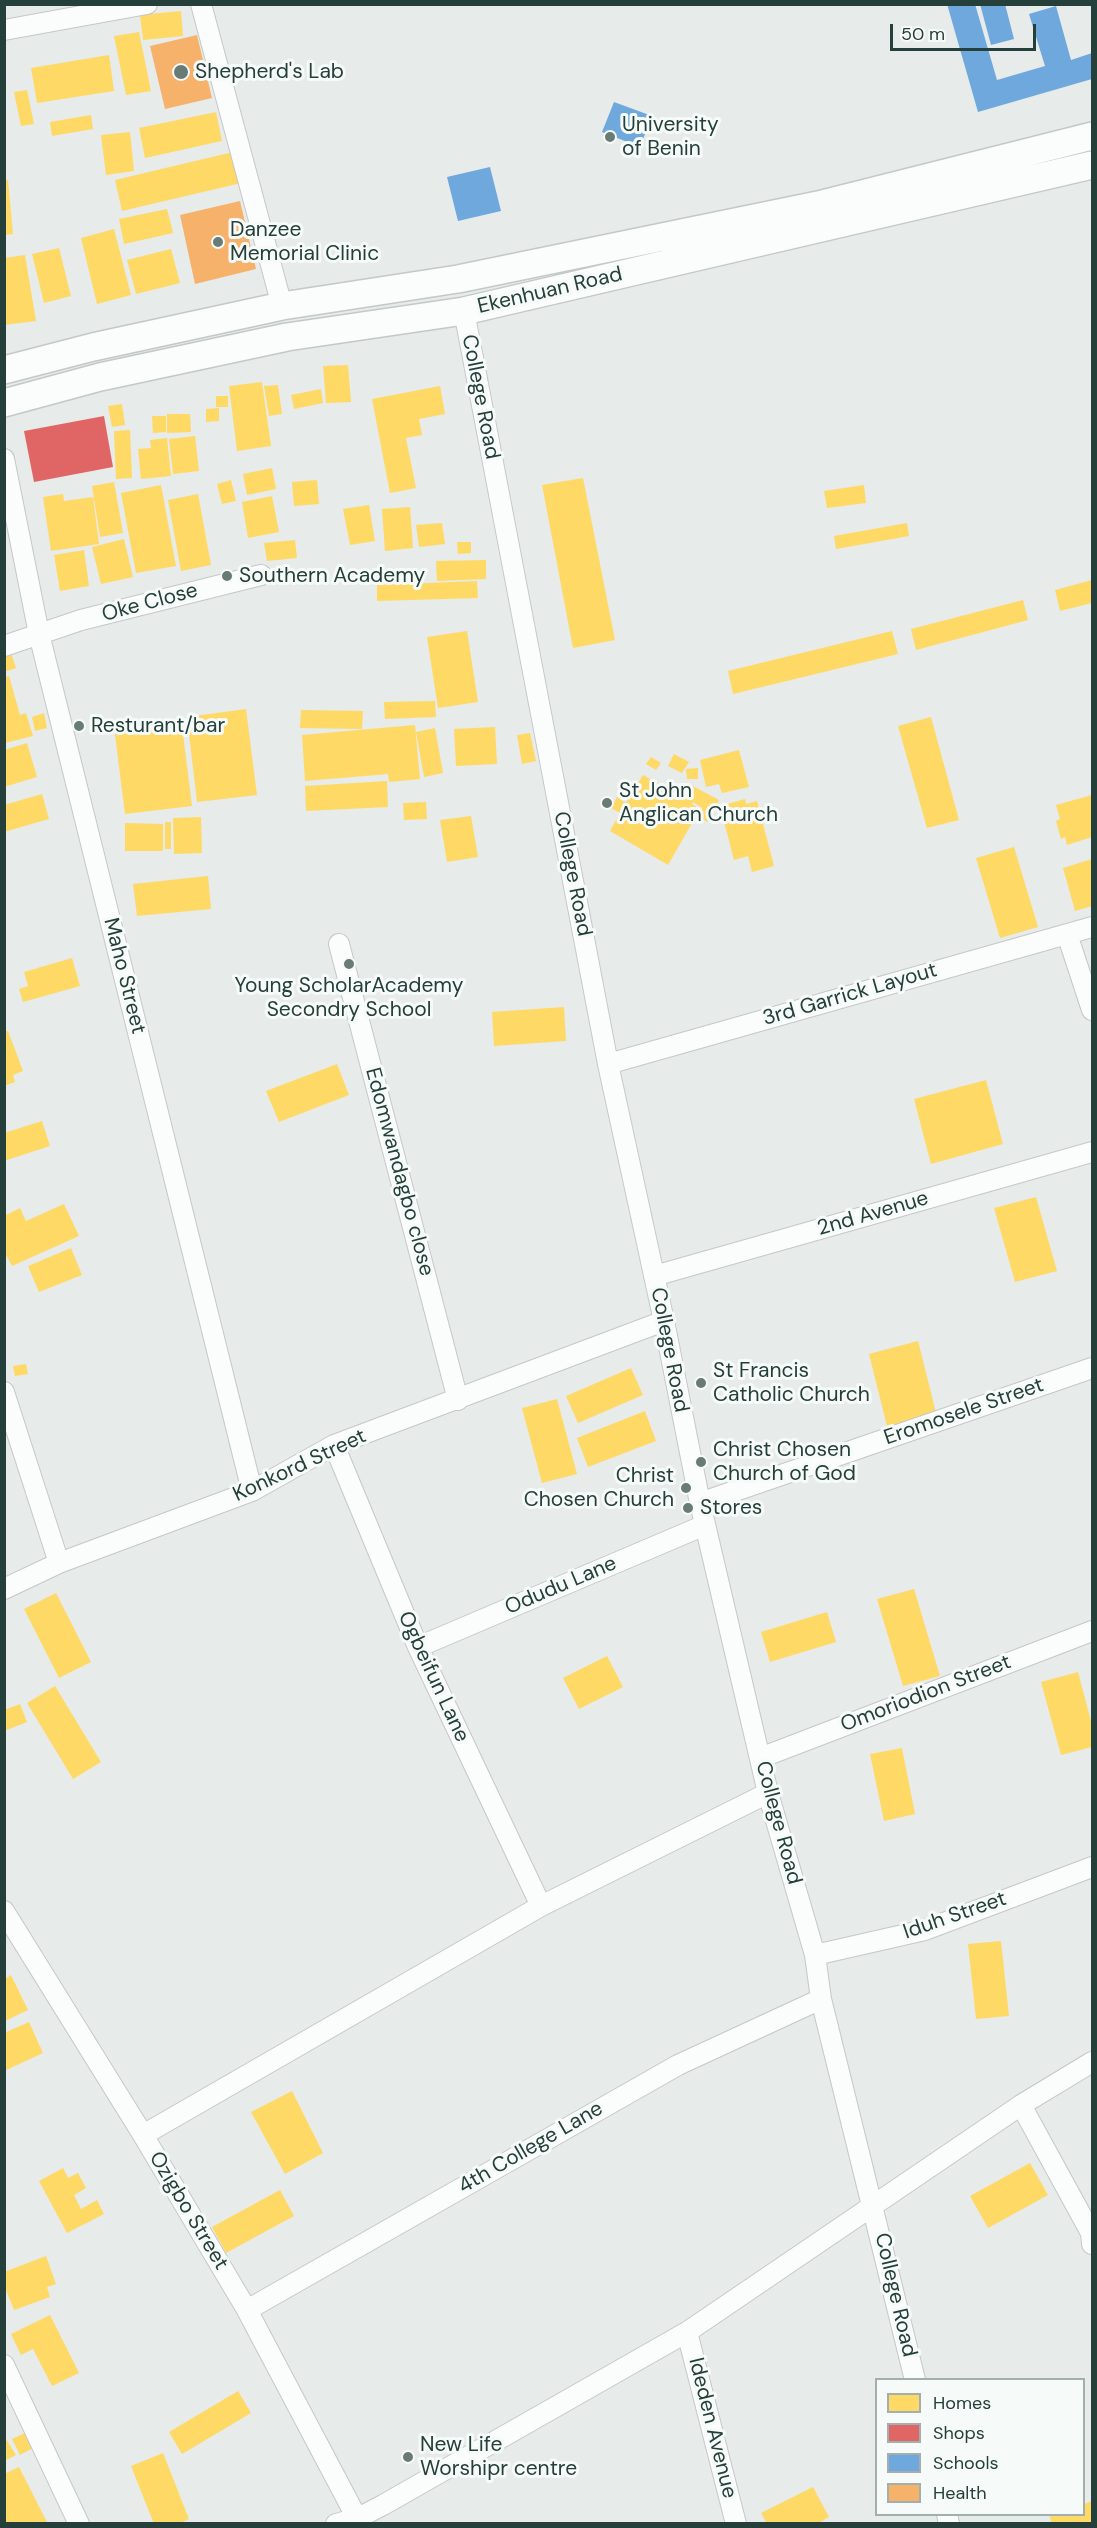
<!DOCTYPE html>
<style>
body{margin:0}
#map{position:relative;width:1097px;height:2528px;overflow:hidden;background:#e7ebe9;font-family:"DM Sans",sans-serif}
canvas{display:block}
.frame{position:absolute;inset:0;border:6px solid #253f3a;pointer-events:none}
.legend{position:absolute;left:875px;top:2378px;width:210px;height:138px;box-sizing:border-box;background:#f6faf8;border:2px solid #a2afac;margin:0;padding:8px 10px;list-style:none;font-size:18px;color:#253f3a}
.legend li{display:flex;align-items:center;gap:12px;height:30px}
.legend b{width:30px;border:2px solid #a2afac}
.scale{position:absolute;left:890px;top:24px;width:146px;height:27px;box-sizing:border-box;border:3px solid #253f3a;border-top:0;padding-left:8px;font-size:18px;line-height:21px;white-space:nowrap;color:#253f3a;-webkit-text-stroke:4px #f6faf8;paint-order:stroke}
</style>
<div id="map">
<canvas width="1097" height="2528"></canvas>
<div class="frame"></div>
<ul class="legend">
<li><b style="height:16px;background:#ffd966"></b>Homes</li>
<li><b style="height:16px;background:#e06666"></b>Shops</li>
<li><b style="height:16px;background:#6fa8dc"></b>Schools</li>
<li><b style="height:16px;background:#f6b26b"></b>Health</li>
</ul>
<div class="scale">50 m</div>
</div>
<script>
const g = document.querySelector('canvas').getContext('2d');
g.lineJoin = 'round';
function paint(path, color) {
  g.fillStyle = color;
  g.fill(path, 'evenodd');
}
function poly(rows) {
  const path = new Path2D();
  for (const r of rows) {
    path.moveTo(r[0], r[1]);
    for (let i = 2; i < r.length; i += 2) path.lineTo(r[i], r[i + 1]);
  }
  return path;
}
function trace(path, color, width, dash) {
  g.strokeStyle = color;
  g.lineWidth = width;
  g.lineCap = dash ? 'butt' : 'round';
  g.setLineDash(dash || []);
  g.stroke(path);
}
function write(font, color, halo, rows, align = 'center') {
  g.font = font + ' "DM Sans",sans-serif';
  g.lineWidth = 6;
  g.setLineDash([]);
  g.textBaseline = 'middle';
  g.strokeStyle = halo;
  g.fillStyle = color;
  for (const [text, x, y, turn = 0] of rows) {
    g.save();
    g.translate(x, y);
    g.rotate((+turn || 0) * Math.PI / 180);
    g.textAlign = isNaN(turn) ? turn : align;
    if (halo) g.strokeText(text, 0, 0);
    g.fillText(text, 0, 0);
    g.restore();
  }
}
paint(poly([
 [181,11,183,36,143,40,140,15],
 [139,32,151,91,126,95,114,36],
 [109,55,114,91,37,103,31,68],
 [27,90,34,124,21,126,14,92],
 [216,112,222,141,145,158,139,128],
 [91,115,93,129,52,136,50,122],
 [130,132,134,171,106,175,101,135],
 [233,152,241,183,122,211,115,180],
 [4,180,8,180,13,234,4,235],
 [167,209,173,233,124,244,119,219],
 [114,229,131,295,97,304,81,238],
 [59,248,71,296,44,303,32,254],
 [171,249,180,283,136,294,127,260],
 [25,255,36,321,4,325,4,258],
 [348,365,351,402,326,403,323,366],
 [262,382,271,446,237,451,229,386],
 [278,385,282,414,269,416,264,386],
 [440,386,445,414,419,419,422,435,406,438,416,488,390,493,372,399],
 [321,389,323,403,294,409,291,395],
 [216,396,228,396,228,407,216,407],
 [122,404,125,425,112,427,108,406],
 [219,408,219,421,206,422,206,409],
 [167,414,190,414,191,432,167,433],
 [152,416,166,416,166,432,153,433],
 [130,430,132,478,116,479,114,431],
 [195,436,199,471,173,474,169,439],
 [167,438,171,476,141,479,138,449,151,448,150,440],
 [272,468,276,489,247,495,243,474],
 [583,478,615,640,573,648,542,485],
 [231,480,236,501,222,504,217,484],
 [317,480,319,504,294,506,292,482],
 [114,482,123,533,100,537,92,486],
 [161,485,176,566,136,573,121,493],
 [864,485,866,503,827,508,824,491],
 [63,494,64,501,93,497,99,544,51,551,43,497],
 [198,494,211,565,181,571,168,500],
 [272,496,279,532,248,538,242,502],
 [369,505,375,541,350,545,343,509],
 [410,507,413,548,385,551,382,509],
 [442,523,445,544,419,547,416,525],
 [907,523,909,536,836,549,834,536],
 [124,539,133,577,101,584,92,547],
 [295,540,297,558,267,561,264,543],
 [457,542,471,542,471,553,458,554],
 [84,550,89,586,60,591,54,555],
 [486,560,486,579,437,581,436,561],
 [1092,580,1092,603,1060,611,1055,590],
 [477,581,478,598,377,601,377,585],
 [1023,600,1028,620,916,650,911,629],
 [467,631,478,702,438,708,427,637],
 [892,631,898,654,733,694,728,671],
 [11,653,16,668,4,672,4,655],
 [9,676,20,715,26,713,33,736,5,743,4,677],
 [435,701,436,717,385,719,384,702],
 [246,709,257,795,197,802,187,717],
 [301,710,363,711,362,729,300,728],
 [44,713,47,728,35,731,32,717],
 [931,717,959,820,927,828,898,726],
 [181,718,192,806,125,814,114,727],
 [415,725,420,779,389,782,388,774,305,781,302,735],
 [495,727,497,764,456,766,454,729],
 [435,728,443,773,424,777,416,732],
 [530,733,536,761,522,764,517,735],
 [27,743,37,777,4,787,4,750],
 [739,750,749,787,722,793,719,784,706,787,700,760],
 [674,754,689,762,682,773,668,766],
 [651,757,661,763,656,770,646,764],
 [698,768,698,779,687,779,686,769],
 [643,775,682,797,689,784,719,800,708,822,698,817,702,808,693,802,692,804,700,809,668,865,610,831,620,813,611,808,617,797,626,803],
 [387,781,388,807,306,811,305,786],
 [42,794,49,819,4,832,4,805],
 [1092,795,1092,837,1067,845,1065,837,1061,839,1056,821,1060,819,1056,805],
 [745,799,746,804,757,801,774,866,752,872,748,856,734,860,720,806],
 [426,802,427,819,404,820,403,803],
 [471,816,478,857,447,862,440,820],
 [201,817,202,853,174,854,173,818],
 [165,822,171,822,171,849,165,849],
 [125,823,163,824,163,851,125,851],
 [1014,847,1038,927,1000,938,976,858],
 [1092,859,1092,906,1075,911,1063,868],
 [208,876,211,909,137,916,133,884],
 [72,958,80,986,23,1002,19,989,28,986,24,972],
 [564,1007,566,1041,494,1046,492,1012],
 [8,1031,23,1071,13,1075,15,1082,4,1086,4,1032],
 [337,1064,349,1095,279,1122,266,1091],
 [986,1080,1003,1144,931,1164,914,1099],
 [42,1121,50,1146,4,1161,4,1133],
 [1036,1197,1057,1271,1015,1282,994,1208],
 [64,1204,79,1236,12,1266,4,1251,4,1216,20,1208,26,1221],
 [71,1248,82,1275,39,1292,28,1266],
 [918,1341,937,1417,888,1430,869,1354],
 [26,1364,28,1374,15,1376,13,1366],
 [631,1368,643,1395,578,1423,566,1396],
 [557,1399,577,1474,542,1483,522,1408],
 [645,1411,656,1441,588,1467,577,1438],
 [914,1589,940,1676,903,1686,877,1599],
 [56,1593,91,1662,59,1678,24,1609],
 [827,1612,836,1642,770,1662,761,1632],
 [607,1656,623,1687,579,1709,563,1678],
 [1078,1672,1092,1725,1092,1747,1061,1755,1041,1682],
 [55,1686,101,1762,73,1779,27,1703],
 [20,1704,27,1722,4,1731,4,1710],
 [902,1748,915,1814,884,1821,870,1754],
 [1001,1941,1009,2016,976,2019,968,1944],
 [11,1975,28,2010,5,2021,5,1979],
 [29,2022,43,2053,4,2071,4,2033],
 [292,2091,323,2153,285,2174,251,2112],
 [1030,2163,1048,2195,988,2228,970,2196],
 [63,2168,68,2178,78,2173,86,2188,74,2195,81,2209,97,2200,104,2214,67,2233,39,2181],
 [280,2190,294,2216,226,2253,212,2227],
 [46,2256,56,2284,47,2287,50,2297,14,2310,4,2285,4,2272],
 [50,2315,79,2373,52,2386,33,2349,21,2355,11,2334],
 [238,2391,251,2413,182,2454,169,2432],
 [27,2432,35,2447,20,2455,12,2439],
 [4,2436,16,2455,4,2461],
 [163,2453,189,2519,178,2524,154,2524,131,2466],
 [19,2467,48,2524,4,2524,4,2474],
 [813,2487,829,2517,817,2524,767,2524,761,2513],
 [1092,2501,1092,2524,1052,2524,1049,2514,1084,2514,1084,2504]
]), '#ffd966');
paint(poly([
 [104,416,113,467,34,482,24,431]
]), '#e06666');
paint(poly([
 [947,4,975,4,997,80,1045,66,1029,14,1056,6,1071,60,1092,53,1092,79,978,112],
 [980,4,1005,4,1014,39,991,45],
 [614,102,652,116,640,147,602,132],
 [490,167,501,211,458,221,447,177]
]), '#6fa8dc');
paint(poly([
 [197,35,212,98,165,109,150,46],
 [240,201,256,269,195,284,180,215]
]), '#f6b26b');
const street = poly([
 [201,4,282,306],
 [4,30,147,4],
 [464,311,608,1064,664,1321,700,1503,768,1793,815,1955,821,1999,915,2380],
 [4,459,39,634,252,1491],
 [4,646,81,620,261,575],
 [1067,934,1092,1010],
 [339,944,458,1400],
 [608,1064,1092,927],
 [654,1276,1092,1152],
 [4,1392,59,1563],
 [334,1445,418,1647,541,1906],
 [700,1503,1092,1368],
 [4,1589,59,1563,252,1491,334,1445,664,1321],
 [418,1647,705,1525],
 [760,1758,1092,1631],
 [4,1911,143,2135,247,2310,360,2524],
 [815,1955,925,1930,1092,1867],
 [1021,2105,1091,2233,1092,2244],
 [143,2135,541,1906,768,1793],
 [247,2310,678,2065,821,1999],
 [687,2332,736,2524],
 [4,2365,79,2524],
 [947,2514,949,2524],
 [336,2524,358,2518,383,2505,687,2332,1021,2105,1092,2062]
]);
const secondary = poly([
 [4,370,93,347,282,306,458,279,818,205,1092,136],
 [4,403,100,377,287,337,464,311,1092,165]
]);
trace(street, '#c4c8c7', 22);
trace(secondary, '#c3c9c7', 30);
trace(street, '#fbfcfc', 20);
trace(secondary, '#fbfcfc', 27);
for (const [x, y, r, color] of [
 [181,72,8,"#697b77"],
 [610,137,6,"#697b77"],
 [218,242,6,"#697b77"],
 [227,576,6,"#697b77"],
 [79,726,6,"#697b77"],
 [607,803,6,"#697b77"],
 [349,964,6,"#697b77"],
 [701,1383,6,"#697b77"],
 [701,1462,6,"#697b77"],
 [686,1488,6,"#697b77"],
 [688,1508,6,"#697b77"],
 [408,2457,6,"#697b77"]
]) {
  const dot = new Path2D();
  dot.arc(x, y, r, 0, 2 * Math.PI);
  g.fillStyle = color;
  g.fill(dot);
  trace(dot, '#f6faf8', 2);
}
write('21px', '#253f3a', '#f6faf8', [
 ["Shepherd's Lab",195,72],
 ["University",622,125],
 ["of Benin",622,149],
 ["Danzee",230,230],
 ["Memorial Clinic",230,254],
 ["Southern Academy",239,576],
 ["Resturant/bar",91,726],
 ["St John",619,791],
 ["Anglican Church",619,815],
 ["Young ScholarAcademy",349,986,"center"],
 ["Secondry School",349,1010,"center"],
 ["St Francis",713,1371],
 ["Catholic Church",713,1395],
 ["Christ Chosen",713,1450],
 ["Church of God",713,1474],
 ["Christ",674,1476,"right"],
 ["Chosen Church",674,1500,"right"],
 ["Stores",700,1508],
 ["New Life",420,2445],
 ["Worshipr centre",420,2469]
], 'left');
write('21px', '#253f3a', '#f6faf8', [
 ["Ekenhuan Road",550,291,-13],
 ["College Road",480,397,79],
 ["Oke Close",150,603,-15],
 ["College Road",572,874,79],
 ["Maho Street",124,976,76],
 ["3rd Garrick Layout",850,995,-16],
 ["Edomwandagbo close",399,1172,75],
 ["2nd Avenue",873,1214,-16],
 ["College Road",669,1350,79],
 ["Eromosele Street",964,1412,-19],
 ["Konkord Street",300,1466,-25],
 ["Odudu Lane",561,1586,-23],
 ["Ogbeifun Lane",433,1677,65],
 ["Omoriodion Street",926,1694,-21],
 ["College Road",778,1823,75],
 ["Iduh Street",955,1916,-19],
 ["4th College Lane",531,2148,-30],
 ["Ozigbo Street",188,2211,59],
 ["College Road",895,2295,77],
 ["Ideden Avenue",712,2428,76]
]);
</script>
